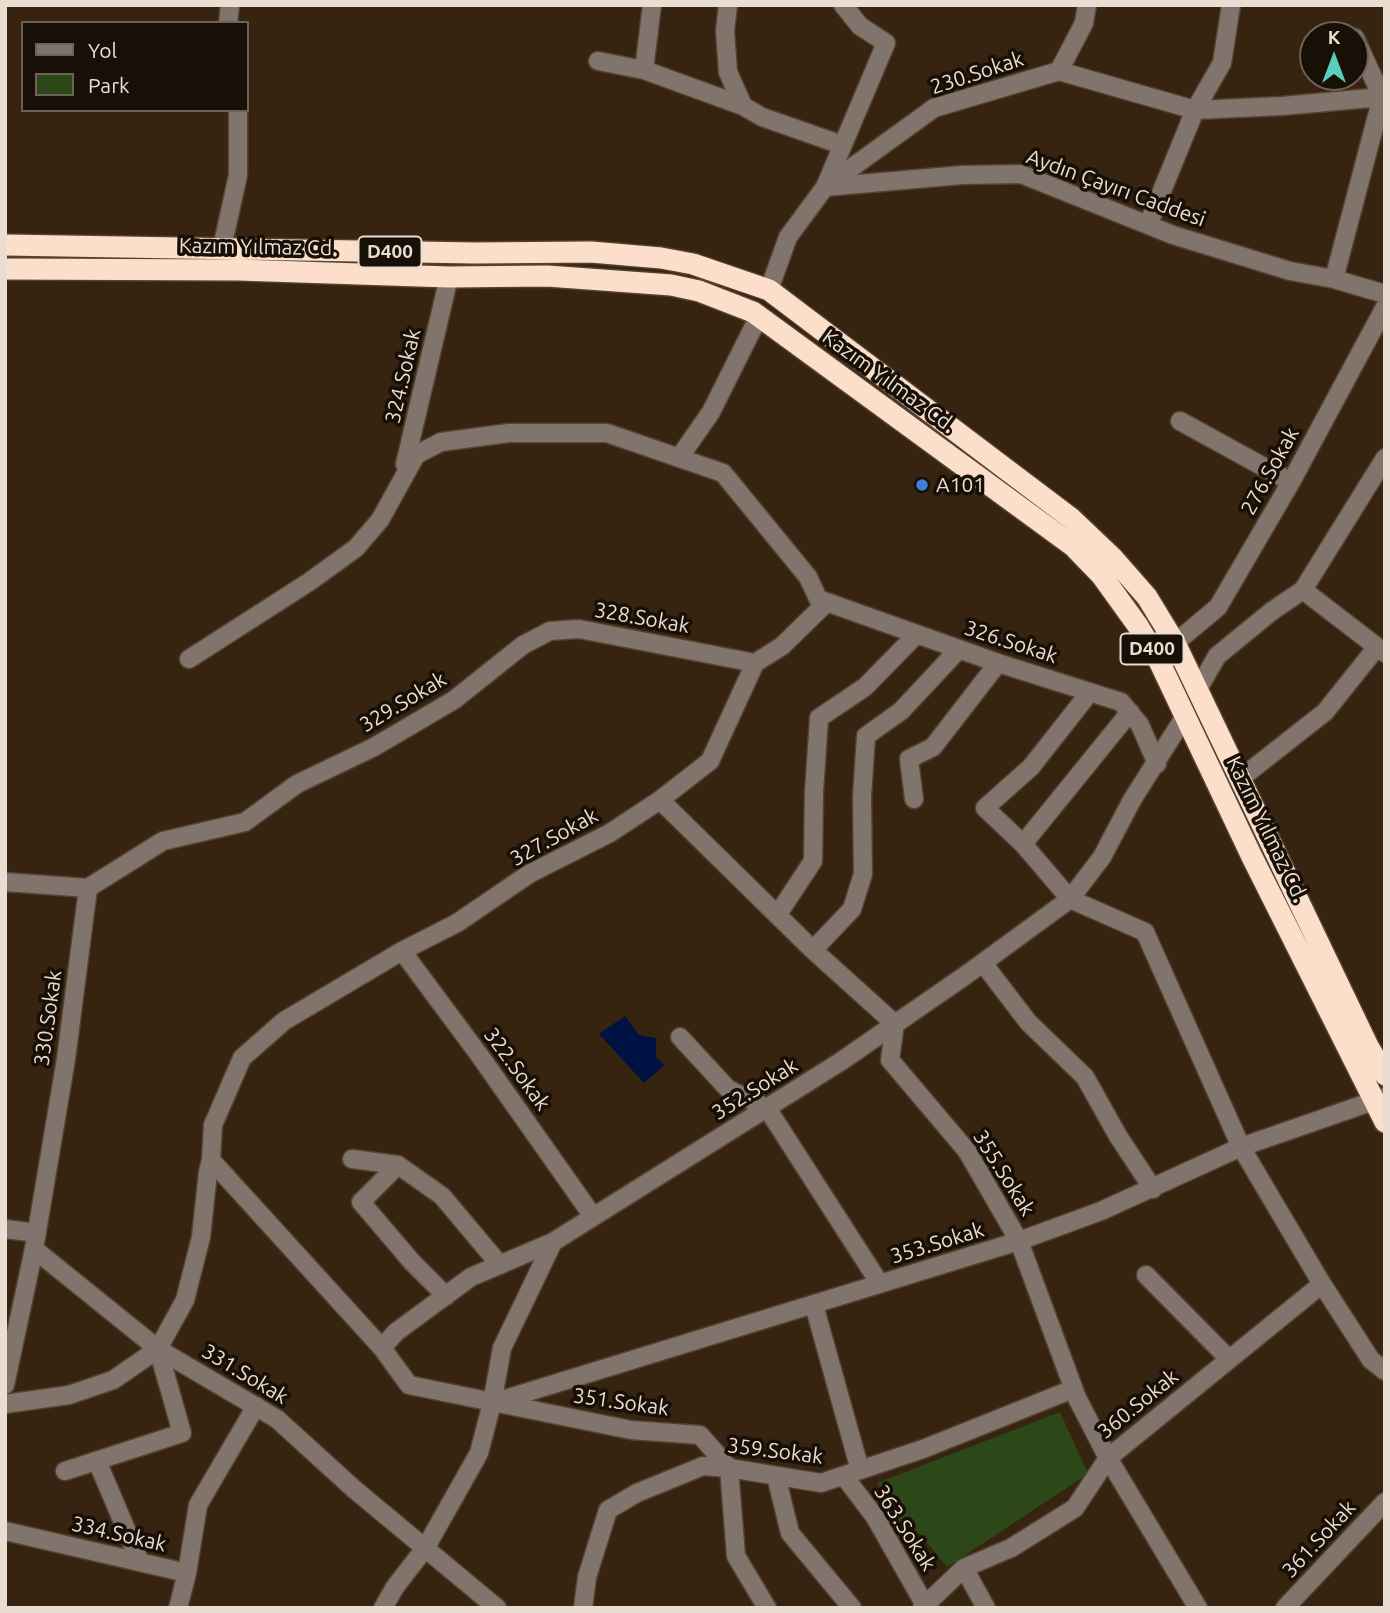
<!DOCTYPE html>
<meta charset="utf-8">
<style>
body{margin:0}
#map{position:relative;width:1390px;height:1613px;overflow:hidden;background:#372410;font-family:Ubuntu,sans-serif}
canvas{display:block}
.frame{position:absolute;inset:0;border:7px solid #eaded2;pointer-events:none}
.legend{position:absolute;left:21px;top:21px;width:228px;height:91px;box-sizing:border-box;background:#180f07;border:2px solid #6c6258;margin:0;padding:9px 12px;list-style:none;font-size:21px;color:#eaded2}
.legend li{display:flex;align-items:center;gap:14px;height:35px}
.legend b{width:35px;border:2px solid #6c6258}
.north{position:absolute;left:1299px;top:21px;width:70px;height:70px;box-sizing:border-box;background:#180f07;border:2px solid #6c6258;border-radius:50%;rotate:0deg;font-size:19px;font-weight:700;line-height:28px;text-align:center;color:#eaded2}
.north::after{content:'';display:block;margin:auto;width:24px;height:32px;background:#5bcebb;clip-path:polygon(50% 0,100% 100%,50% 72%,0 100%)}
</style>
<div id="map">
<canvas width="1390" height="1613"></canvas>
<div class="frame"></div>
<ul class="legend">
<li><b style="height:9px;background:#80746c"></b>Yol</li>
<li><b style="height:19px;background:#2c4818"></b>Park</li>
</ul>
<div class="north">K</div>
</div>
<script>
const g = document.querySelector('canvas').getContext('2d');
g.lineJoin = 'round';
function paint(path, color) {
  g.fillStyle = color;
  g.fill(path, 'evenodd');
}
function poly(rows) {
  const path = new Path2D();
  for (const r of rows) {
    path.moveTo(r[0], r[1]);
    for (let i = 2; i < r.length; i += 2) path.lineTo(r[i], r[i + 1]);
  }
  return path;
}
function trace(path, color, width, dash) {
  g.strokeStyle = color;
  g.lineWidth = width;
  g.lineCap = dash ? 'butt' : 'round';
  g.setLineDash(dash || []);
  g.stroke(path);
}
function write(font, color, halo, rows, align = 'center') {
  g.font = font + ' Ubuntu,sans-serif';
  g.lineWidth = 7;
  g.setLineDash([]);
  g.textBaseline = 'middle';
  g.strokeStyle = halo;
  g.fillStyle = color;
  for (const [text, x, y, turn = 0] of rows) {
    g.save();
    g.translate(x, y);
    g.rotate((+turn || 0) * Math.PI / 180);
    g.textAlign = isNaN(turn) ? turn : align;
    if (halo) g.strokeText(text, 0, 0);
    g.fillText(text, 0, 0);
    g.restore();
  }
}
paint(poly([
 [1060,1412,1088,1474,947,1567,920,1534,897,1524,877,1483]
]), '#2c4818');
paint(poly([
 [625,1016,639,1035,656,1038,656,1057,665,1065,644,1083,599,1034]
]), '#001243');
const minor = poly([
 [728,5,725,31,728,72,743,106,762,117,842,145],
 [843,5,860,26,886,43,825,187,962,175,1021,174,1173,235,1290,271,1334,279,1385,294],
 [228,23,230,5],
 [598,61,644,70,743,106],
 [644,70,652,5],
 [1059,71,1084,23,1087,5],
 [1148,225,1195,110,1282,106,1382,97,1385,94],
 [222,248,238,175,238,110],
 [1334,279,1382,97,1355,38],
 [769,290,788,237,825,187,934,108,1059,71,1195,110,1222,63,1231,5],
 [1180,421,1291,482],
 [679,458,711,412,759,316],
 [405,464,449,277],
 [1303,590,1385,653],
 [818,599,998,663,1121,702,1140,725,1157,764],
 [1175,643,1218,607,1291,482,1385,307],
 [1198,689,1217,656,1272,611,1303,590,1385,458],
 [1130,712,1023,844,1070,899,1145,932,1241,1147,1322,1284,1371,1360,1385,1371],
 [1241,778,1325,712,1377,647],
 [914,799,909,759,933,747,998,663],
 [660,800,813,950,895,1024,890,1060,967,1151,1019,1241,1077,1398,1108,1458,1198,1608],
 [1023,844,985,808,1031,767,1090,692],
 [5,882,88,888],
 [778,914,813,861,814,792,819,718,865,687,917,634],
 [813,950,852,909,863,874,862,797,866,736,901,711,959,649],
 [402,951,480,1056,592,1215],
 [983,963,1028,1022,1085,1077,1118,1136,1153,1189],
 [680,1037,728,1089,767,1108,880,1284],
 [352,1159,398,1165,442,1196,500,1265],
 [211,1160,382,1348],
 [398,1165,361,1202,412,1262,446,1296],
 [5,1229,37,1233],
 [553,1242,471,1277,396,1332,382,1348,409,1385,631,1430,700,1435,729,1468,736,1556,767,1608],
 [34,1249,158,1349,277,1419,354,1489,497,1608],
 [1146,1275,1229,1359],
 [814,1305,860,1470],
 [5,1385,34,1249,66,1059,88,888,163,841,245,822,297,784,374,747,454,700,523,645,550,631,579,629,755,663],
 [492,1403,1019,1241,1101,1211,1241,1147,1385,1097],
 [5,1404,69,1395,113,1380,158,1349,185,1300,201,1237,208,1172,211,1160,213,1125,242,1058,284,1021,402,951,457,923,529,874,610,833,660,800,710,761,755,663,782,646,822,607,808,577,723,473,607,433,509,433,441,442,416,455,380,520,356,548,309,582,189,659],
 [97,1461,140,1562],
 [65,1471,182,1433,158,1349],
 [776,1476,790,1533,852,1608],
 [844,1476,875,1517,925,1605],
 [5,1531,187,1573,178,1608],
 [964,1568,986,1608],
 [187,1573,198,1505,256,1406],
 [383,1608,395,1587,426,1547,479,1453,492,1403,502,1348,553,1242,840,1062,966,975,1070,899,1102,857,1132,800,1185,716],
 [583,1608,587,1577,608,1510,637,1493,703,1466,729,1468,821,1483,923,1449,1073,1389],
 [922,1608,964,1568,1011,1548,1075,1508,1108,1458,1322,1284],
 [1285,1608,1385,1502]
]);
const highway = poly([
 [5,245,475,253,591,252,661,258,693,264,769,290,1072,519,1112,557,1147,597,1175,643,1368,1046,1385,1075],
 [5,269,239,270,449,277,547,276,671,285,699,291,753,312,1073,546,1102,576,1138,626,1159,661,1252,857,1385,1122]
]);
trace(minor, '#54422f', 21);
trace(highway, '#54422f', 24);
trace(minor, '#80746c', 18);
trace(highway, '#fcdfcb', 21);
for (const [x, y, r, color] of [
 [922,485,7,"#3f7fe0"]
]) {
  const dot = new Path2D();
  dot.arc(x, y, r, 0, 2 * Math.PI);
  g.fillStyle = color;
  g.fill(dot);
  trace(dot, '#180f07', 2.5);
}
for (const [x, y, w] of [
 [390,252,63],
 [1152,649,63]
]) {
  const box = new Path2D();
  box.roundRect(x - w / 2, y - 15.5, w, 31, 5);
  g.fillStyle = '#180f07';
  g.fill(box);
  trace(box, '#eaded2', 2);
}
write('bold 19px', '#eaded2', null, [
 ["D400",390,252],
 ["D400",1152,649]
]);
write('21px', '#eaded2', '#180f07', [
 ["230.Sokak",977,73,-18],
 ["Aydın Çayırı Caddesi",1116,188,20],
 ["Kazım Yılmaz Cd.",258,247,1],
 ["324.Sokak",403,376,-77],
 ["Kazım Yılmaz Cd.",889,381,36],
 ["276.Sokak",1270,471,-61],
 ["328.Sokak",642,618,10],
 ["326.Sokak",1011,642,18],
 ["329.Sokak",403,702,-31],
 ["Kazım Yılmaz Cd.",1267,829,64],
 ["327.Sokak",554,837,-29],
 ["330.Sokak",48,1018,-82],
 ["322.Sokak",517,1069,54],
 ["352.Sokak",755,1089,-32],
 ["355.Sokak",1004,1173,58],
 ["353.Sokak",937,1243,-17],
 ["331.Sokak",245,1374,31],
 ["351.Sokak",621,1402,8],
 ["360.Sokak",1138,1404,-39],
 ["359.Sokak",775,1451,7],
 ["363.Sokak",905,1528,58],
 ["334.Sokak",119,1534,13],
 ["361.Sokak",1319,1539,-47]
]);
write('21px', '#eaded2', '#180f07', [
 ["A101",936,485]
], 'left');
</script>
